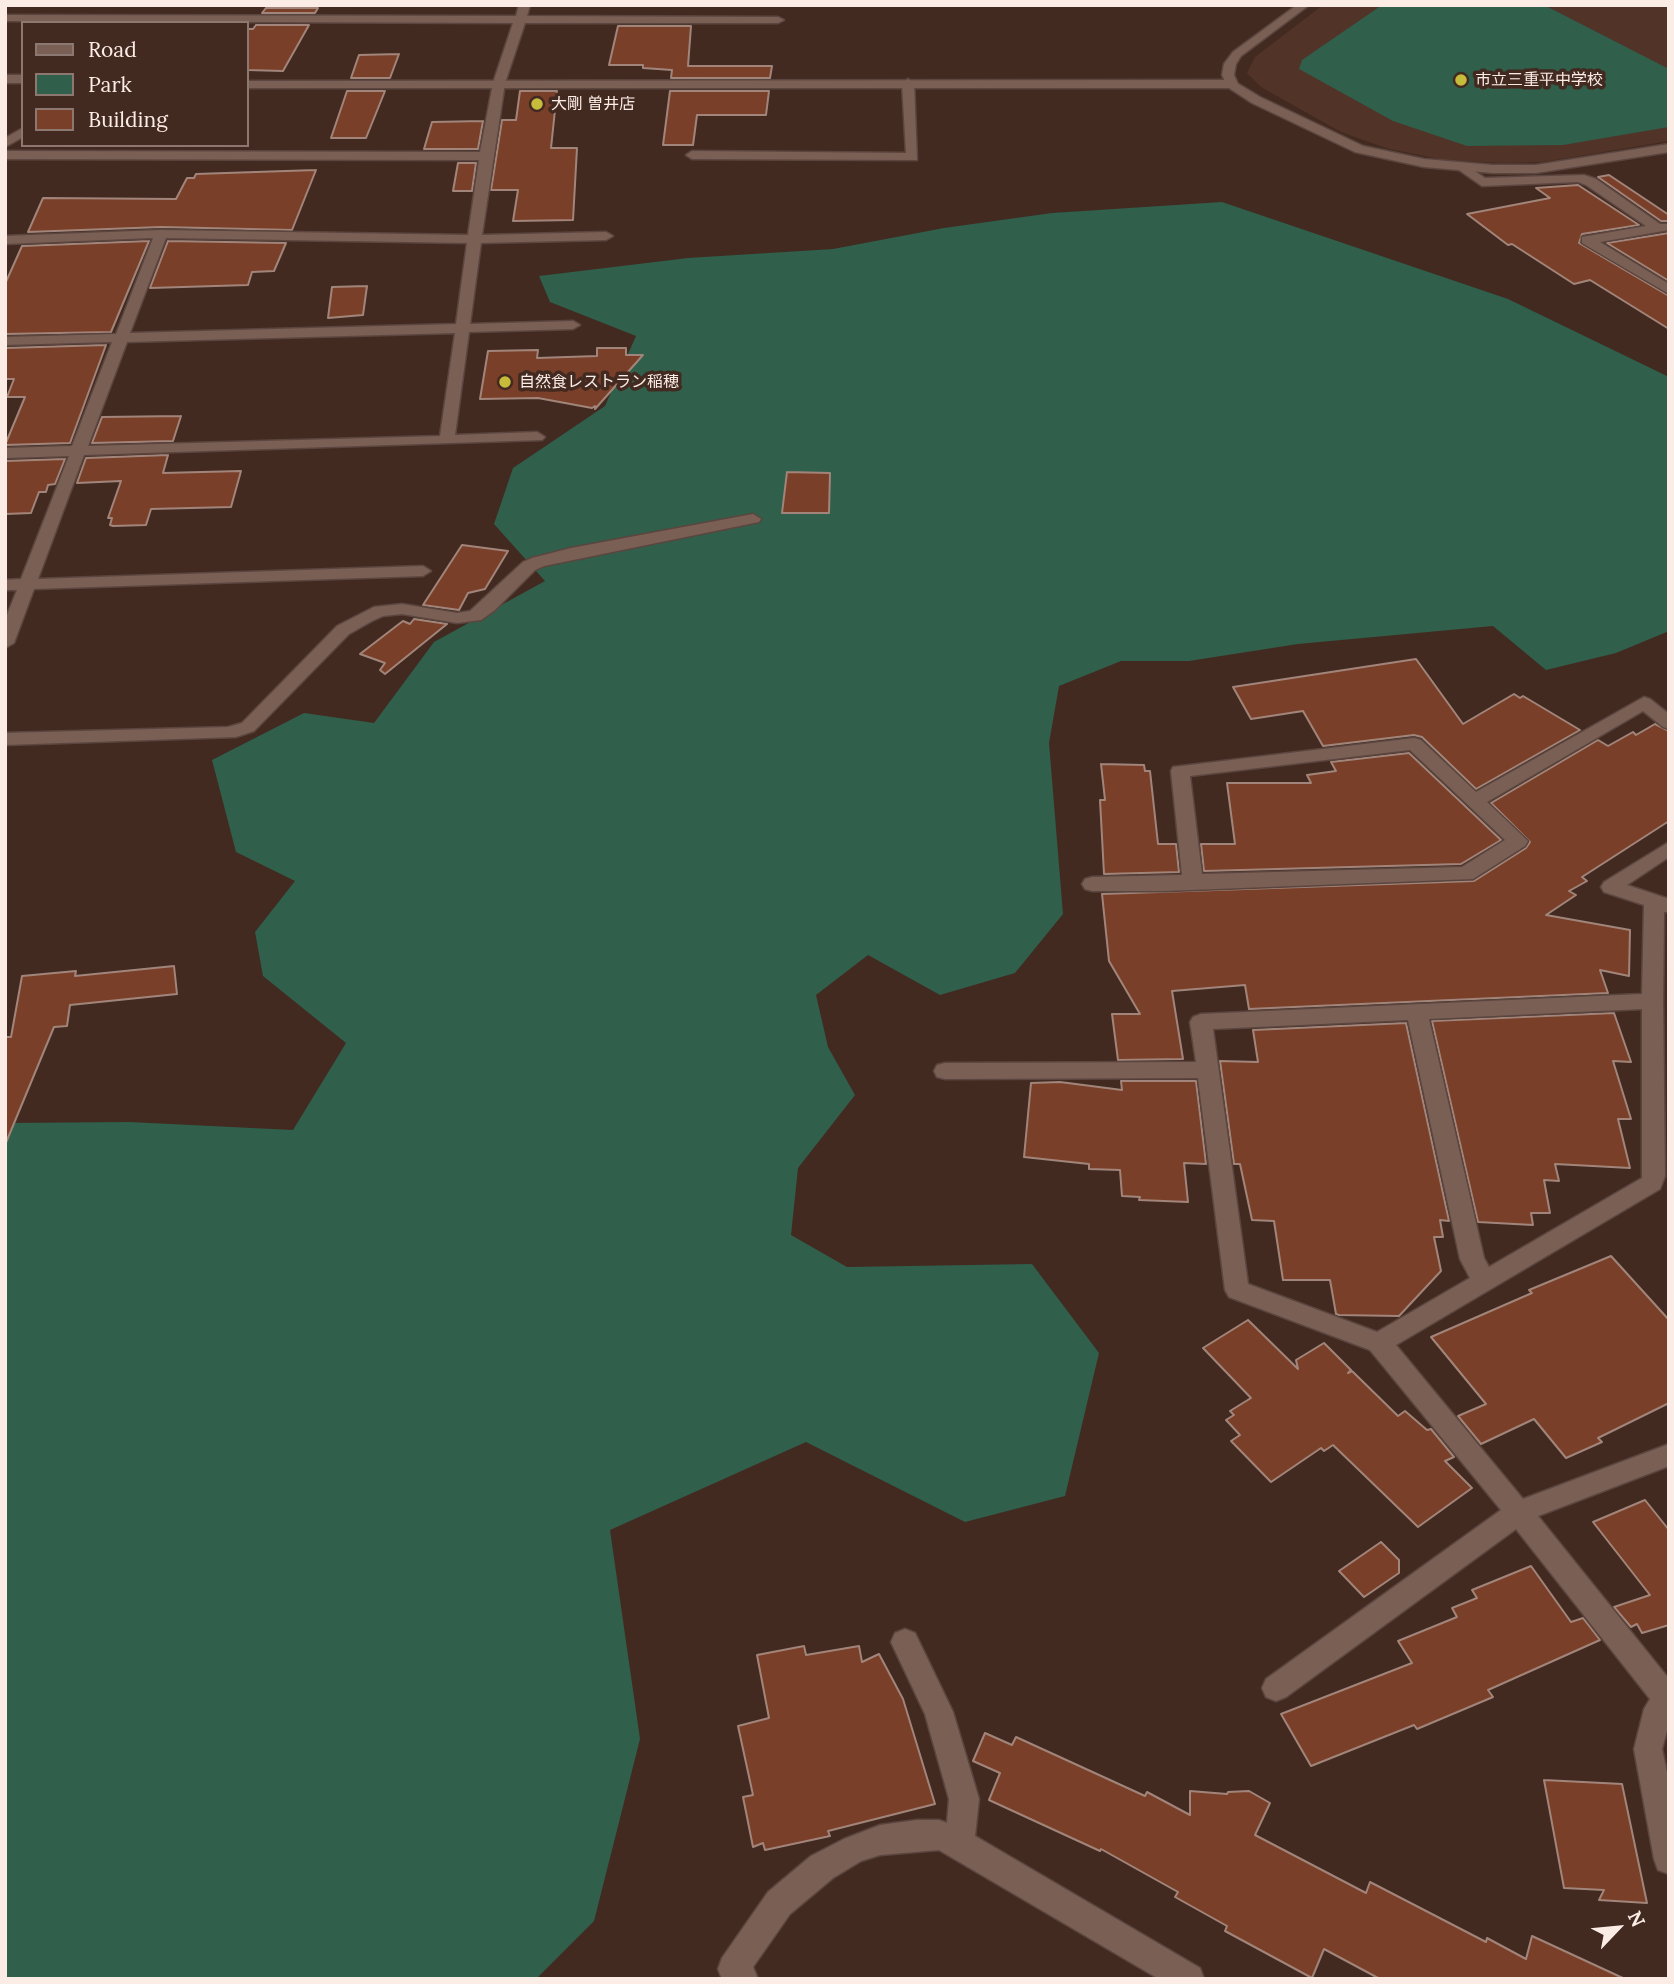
<!DOCTYPE html>
<meta charset="utf-8">
<style>
body{margin:0}
#map{position:relative;width:1674px;height:1984px;overflow:hidden;background:#422a21;font-family:Lora,serif}
canvas{display:block}
.frame{position:absolute;inset:0;border:7px solid #fcece6;pointer-events:none}
.legend{position:absolute;left:21px;top:21px;width:228px;height:126px;box-sizing:border-box;background:#422a21;border:2px solid #8c7870;margin:0;padding:9px 12px;list-style:none;font-size:21px;color:#fcece6}
.legend li{display:flex;align-items:center;gap:14px;height:35px}
.legend b{width:35px;border:2px solid #8c7870}
.north{position:absolute;left:1583px;top:1893px;width:70px;height:70px;-webkit-text-stroke:5px #422a21;paint-order:stroke;rotate:64deg;font-size:19px;font-weight:700;line-height:28px;text-align:center;color:#fcece6}
.north::after{content:'';display:block;margin:auto;width:24px;height:32px;background:#fcece6;clip-path:polygon(50% 0,100% 100%,50% 72%,0 100%)}
</style>
<div id="map">
<canvas width="1674" height="1984"></canvas>
<div class="frame"></div>
<ul class="legend">
<li><b style="height:9px;background:#7a5f55"></b>Road</li>
<li><b style="height:19px;background:#305f4b"></b>Park</li>
<li><b style="height:19px;background:#7a3f29"></b>Building</li>
</ul>
<div class="north">N</div>
</div>
<script>
const g = document.querySelector('canvas').getContext('2d');
g.lineJoin = 'round';
function paint(path, color) {
  g.fillStyle = color;
  g.fill(path, 'evenodd');
}
function poly(rows) {
  const path = new Path2D();
  for (const r of rows) {
    path.moveTo(r[0], r[1]);
    for (let i = 2; i < r.length; i += 2) path.lineTo(r[i], r[i + 1]);
  }
  return path;
}
function trace(path, color, width, dash) {
  g.strokeStyle = color;
  g.lineWidth = width;
  g.lineCap = dash ? 'butt' : 'round';
  g.setLineDash(dash || []);
  g.stroke(path);
}
function write(font, color, halo, rows, align = 'center') {
  g.font = font + ' Lora,"Noto Sans JP",serif';
  g.lineWidth = 7;
  g.setLineDash([]);
  g.textBaseline = 'middle';
  g.strokeStyle = halo;
  g.fillStyle = color;
  for (const [text, x, y, turn = 0] of rows) {
    g.save();
    g.translate(x, y);
    g.rotate((+turn || 0) * Math.PI / 180);
    g.textAlign = isNaN(turn) ? turn : align;
    if (halo) g.strokeText(text, 0, 0);
    g.fillText(text, 0, 0);
    g.restore();
  }
}
paint(poly([
 [1323,5,1669,5,1669,141,1543,162,1504,163,1445,160,1389,149,1341,132,1261,87,1247,73,1255,57]
]), '#513328');
paint(poly([
 [1382,5,1544,5,1669,69,1669,127,1563,145,1467,146,1393,121,1299,69,1302,60],
 [1222,202,1508,299,1669,377,1669,631,1616,653,1546,670,1493,626,1298,644,1189,661,1121,661,1059,686,1049,743,1063,914,1015,973,940,995,868,955,816,995,828,1047,855,1095,798,1168,791,1235,847,1267,1032,1264,1099,1353,1065,1496,965,1522,806,1442,610,1530,640,1739,594,1921,536,1979,5,1979,5,1123,129,1122,293,1130,346,1043,263,976,255,932,295,881,236,852,212,760,304,713,374,723,434,642,545,581,494,524,513,468,605,406,636,336,550,302,539,276,688,258,833,249,944,228,1052,213]
]), '#305f4b');
const building = poly([
 [266,8,318,8,315,13,262,13,266,8],
 [256,25,309,25,283,71,247,70,247,29,253,29,256,25],
 [618,26,691,26,688,66,772,66,770,78,671,78,672,70,643,68,643,65,609,65,618,26],
 [399,54,390,78,351,78,359,55,399,54],
 [347,91,385,91,366,138,331,138,347,91],
 [520,91,557,91,551,148,577,148,573,220,513,221,518,190,491,190,502,120,516,120,520,91],
 [670,91,769,91,766,115,697,115,693,145,663,145,670,91],
 [483,121,478,149,424,149,432,122,483,121],
 [458,163,476,163,472,191,453,191,458,163],
 [316,170,292,230,161,227,28,232,43,198,176,199,187,178,194,178,196,174,316,170],
 [1609,175,1669,215,1669,221,1661,221,1598,177,1609,175],
 [1578,185,1639,225,1582,234,1579,243,1669,296,1669,329,1590,280,1574,284,1512,244,1508,245,1467,214,1550,198,1536,188,1578,185],
 [1669,233,1669,281,1607,243,1669,233],
 [149,241,111,332,5,334,5,284,22,246,149,241],
 [168,241,286,243,274,271,252,272,248,285,150,288,168,241],
 [367,286,363,315,328,318,332,287,367,286],
 [106,345,70,443,5,445,25,397,7,397,14,379,5,379,5,348,106,345],
 [597,348,626,348,626,355,643,355,595,409,595,406,592,408,538,398,480,399,488,351,538,350,537,358,597,356,597,348],
 [181,416,173,441,92,443,102,417,181,416],
 [168,455,163,473,241,471,231,507,151,509,146,525,113,526,110,525,112,518,108,518,121,481,77,483,86,458,168,455],
 [65,459,55,484,48,485,46,492,39,492,31,513,5,514,5,461,65,459],
 [787,472,830,473,829,513,782,513,787,472],
 [462,545,508,551,485,589,468,593,459,610,423,605,462,545],
 [414,619,447,624,385,674,380,670,385,663,360,654,399,624,403,621,410,624,414,619],
 [1416,659,1463,724,1514,694,1520,698,1523,696,1580,730,1476,789,1422,737,1414,735,1323,746,1303,711,1251,719,1233,687,1416,659],
 [1655,724,1669,731,1669,821,1582,877,1587,881,1569,891,1576,895,1546,915,1630,930,1629,976,1600,970,1608,993,1249,1009,1245,985,1172,991,1183,1059,1118,1060,1112,1014,1140,1014,1109,961,1102,894,1474,881,1526,848,1530,842,1491,803,1598,740,1608,746,1633,732,1636,735,1655,724],
 [1409,753,1501,840,1461,864,1204,871,1201,844,1235,844,1227,783,1311,783,1307,775,1336,771,1331,762,1409,753],
 [1101,764,1144,765,1145,771,1150,771,1158,844,1176,844,1179,872,1104,874,1100,800,1105,800,1101,764],
 [174,966,177,994,70,1005,67,1026,54,1027,5,1145,5,1037,11,1037,22,976,76,971,75,976,174,966],
 [1614,1013,1631,1062,1613,1061,1631,1119,1618,1119,1630,1168,1555,1164,1559,1181,1544,1180,1550,1213,1531,1213,1533,1225,1478,1222,1432,1021,1614,1013],
 [1406,1023,1449,1221,1440,1220,1443,1237,1434,1237,1441,1271,1399,1316,1339,1315,1336,1314,1330,1280,1283,1280,1274,1221,1252,1220,1240,1164,1234,1164,1220,1061,1258,1062,1253,1030,1406,1023],
 [1121,1081,1196,1081,1206,1164,1184,1163,1188,1202,1139,1200,1140,1197,1122,1196,1120,1170,1089,1169,1089,1164,1024,1157,1031,1083,1060,1082,1122,1090,1121,1081],
 [1611,1256,1669,1320,1669,1403,1598,1438,1602,1442,1566,1458,1534,1419,1481,1444,1458,1416,1486,1404,1431,1337,1532,1293,1529,1290,1611,1256],
 [1248,1320,1298,1369,1296,1360,1324,1343,1351,1370,1348,1373,1352,1371,1398,1416,1405,1411,1427,1430,1431,1429,1454,1457,1445,1461,1472,1488,1418,1527,1333,1445,1324,1451,1321,1448,1271,1482,1231,1441,1240,1435,1226,1420,1234,1415,1230,1411,1251,1398,1203,1348,1248,1320],
 [1645,1500,1669,1530,1669,1625,1642,1633,1637,1624,1631,1627,1614,1607,1650,1595,1593,1522,1645,1500],
 [1381,1542,1399,1560,1399,1573,1364,1597,1339,1571,1381,1542],
 [1531,1566,1571,1622,1583,1618,1600,1640,1488,1690,1493,1697,1417,1729,1414,1725,1311,1766,1281,1714,1412,1663,1398,1641,1457,1617,1452,1608,1477,1598,1472,1590,1531,1566],
 [804,1646,806,1655,859,1646,862,1662,879,1654,903,1699,935,1804,828,1831,830,1836,765,1850,763,1843,753,1847,743,1797,753,1795,738,1726,769,1718,757,1655,804,1646],
 [985,1733,1012,1745,1016,1737,1145,1796,1147,1792,1190,1815,1190,1791,1227,1794,1228,1792,1249,1791,1270,1803,1255,1835,1366,1893,1370,1882,1486,1942,1487,1938,1526,1959,1532,1936,1625,1979,1380,1979,1324,1949,1312,1978,1225,1931,1227,1926,1175,1897,1178,1892,1101,1849,1100,1851,989,1800,1000,1773,973,1761,985,1733],
 [1544,1780,1622,1784,1647,1903,1599,1900,1604,1890,1564,1888,1544,1780]
]);
paint(building, '#7a3f29');
trace(building, '#a2857a', 2);
const minor = poly([
 [519,5,530,5,527,16,778,17,784,20,778,23,525,23,505,83,482,235,606,232,613,236,606,240,481,243,470,324,573,321,580,325,573,329,469,332,455,435,537,432,545,437,542,440,84,455,38,579,423,566,431,571,423,576,34,589,14,643,5,648,5,620,17,590,5,590,5,580,21,579,69,456,5,458,5,448,72,446,112,342,5,345,5,337,116,334,153,238,5,244,5,236,161,230,468,235,479,160,5,159,5,151,480,152,493,83,513,23,5,21,5,15,516,16,519,5],
 [166,238,467,243,456,324,130,333,166,238],
 [455,333,440,436,88,446,127,342,455,333],
 [1297,5,1309,5,1241,56,1236,64,1234,75,1238,84,1228,87,1222,75,1224,64,1233,52,1297,5],
 [908,79,914,83,917,160,692,159,686,155,692,151,906,153,902,83,908,79],
 [23,128,23,137,5,147,5,138,23,128],
 [1463,163,1485,178,1584,175,1596,179,1660,224,1669,224,1669,230,1600,242,1669,284,1669,294,1582,243,1582,237,1646,226,1586,185,1578,182,1482,186,1459,170,1457,167,1463,163],
 [753,514,761,519,759,522,544,566,535,570,495,610,481,620,457,623,402,614,383,616,372,621,349,634,254,731,236,737,5,745,5,733,228,727,242,723,337,626,374,607,402,604,457,613,470,611,523,562,532,558,571,548,753,514],
 [1644,697,1650,699,1669,714,1669,729,1663,727,1643,711,1487,802,1528,841,1525,846,1473,879,1165,891,1092,891,1085,889,1082,884,1085,879,1092,877,1182,875,1171,771,1173,767,1414,738,1421,740,1476,792,1644,697],
 [1410,750,1505,840,1462,867,1202,874,1190,776,1410,750],
 [1669,842,1669,857,1627,885,1669,899,1669,912,1664,912,1663,1001,1665,1176,1660,1189,1396,1345,1523,1499,1669,1444,1669,1466,1538,1516,1669,1679,1669,1723,1662,1749,1669,1782,1669,1874,1658,1870,1654,1859,1634,1749,1644,1709,1650,1699,1516,1529,1286,1697,1276,1701,1266,1697,1262,1688,1266,1679,1501,1510,1370,1350,1229,1297,1225,1290,1198,1078,945,1079,937,1077,934,1071,937,1065,945,1063,1196,1062,1190,1022,1193,1017,1201,1014,1642,994,1644,905,1604,892,1601,887,1604,882,1669,842],
 [1642,1009,1642,1178,1489,1267,1484,1258,1429,1019,1642,1009],
 [1408,1020,1460,1259,1470,1278,1377,1332,1248,1284,1213,1029,1408,1020],
 [905,1629,915,1633,953,1712,979,1799,975,1836,1200,1968,1204,1979,1159,1979,939,1850,880,1855,861,1861,833,1878,790,1914,753,1967,758,1979,722,1979,718,1969,722,1958,768,1892,811,1856,844,1839,880,1825,917,1820,939,1820,947,1823,949,1799,925,1714,891,1642,895,1633,905,1629]
]);
const tertiary = poly([
 [5,75,23,75,23,83,5,83,5,75],
 [1232,80,1260,97,1363,146,1424,159,1493,165,1536,165,1669,144,1669,152,1536,173,1493,173,1424,167,1355,152,1252,103,1229,88,247,88,247,81,1232,80]
]);
trace(minor, '#5b463f', 3);
trace(tertiary, '#5b463f', 3);
paint(minor, '#7a5f55');
paint(tertiary, '#7a5f55');
for (const [x, y, r, color] of [
 [1461,80,7,"#c7bb3b"],
 [537,104,7,"#c7bb3b"],
 [505,382,7,"#c7bb3b"]
]) {
  const dot = new Path2D();
  dot.arc(x, y, r, 0, 2 * Math.PI);
  g.fillStyle = color;
  g.fill(dot);
  trace(dot, '#422a21', 2.5);
}
write('16px', '#fcece6', '#422a21', [
 ["市立三重平中学校",1475,80],
 ["大剛 曽井店",551,104],
 ["自然食レストラン稲穂",519,382]
], 'left');
</script>
